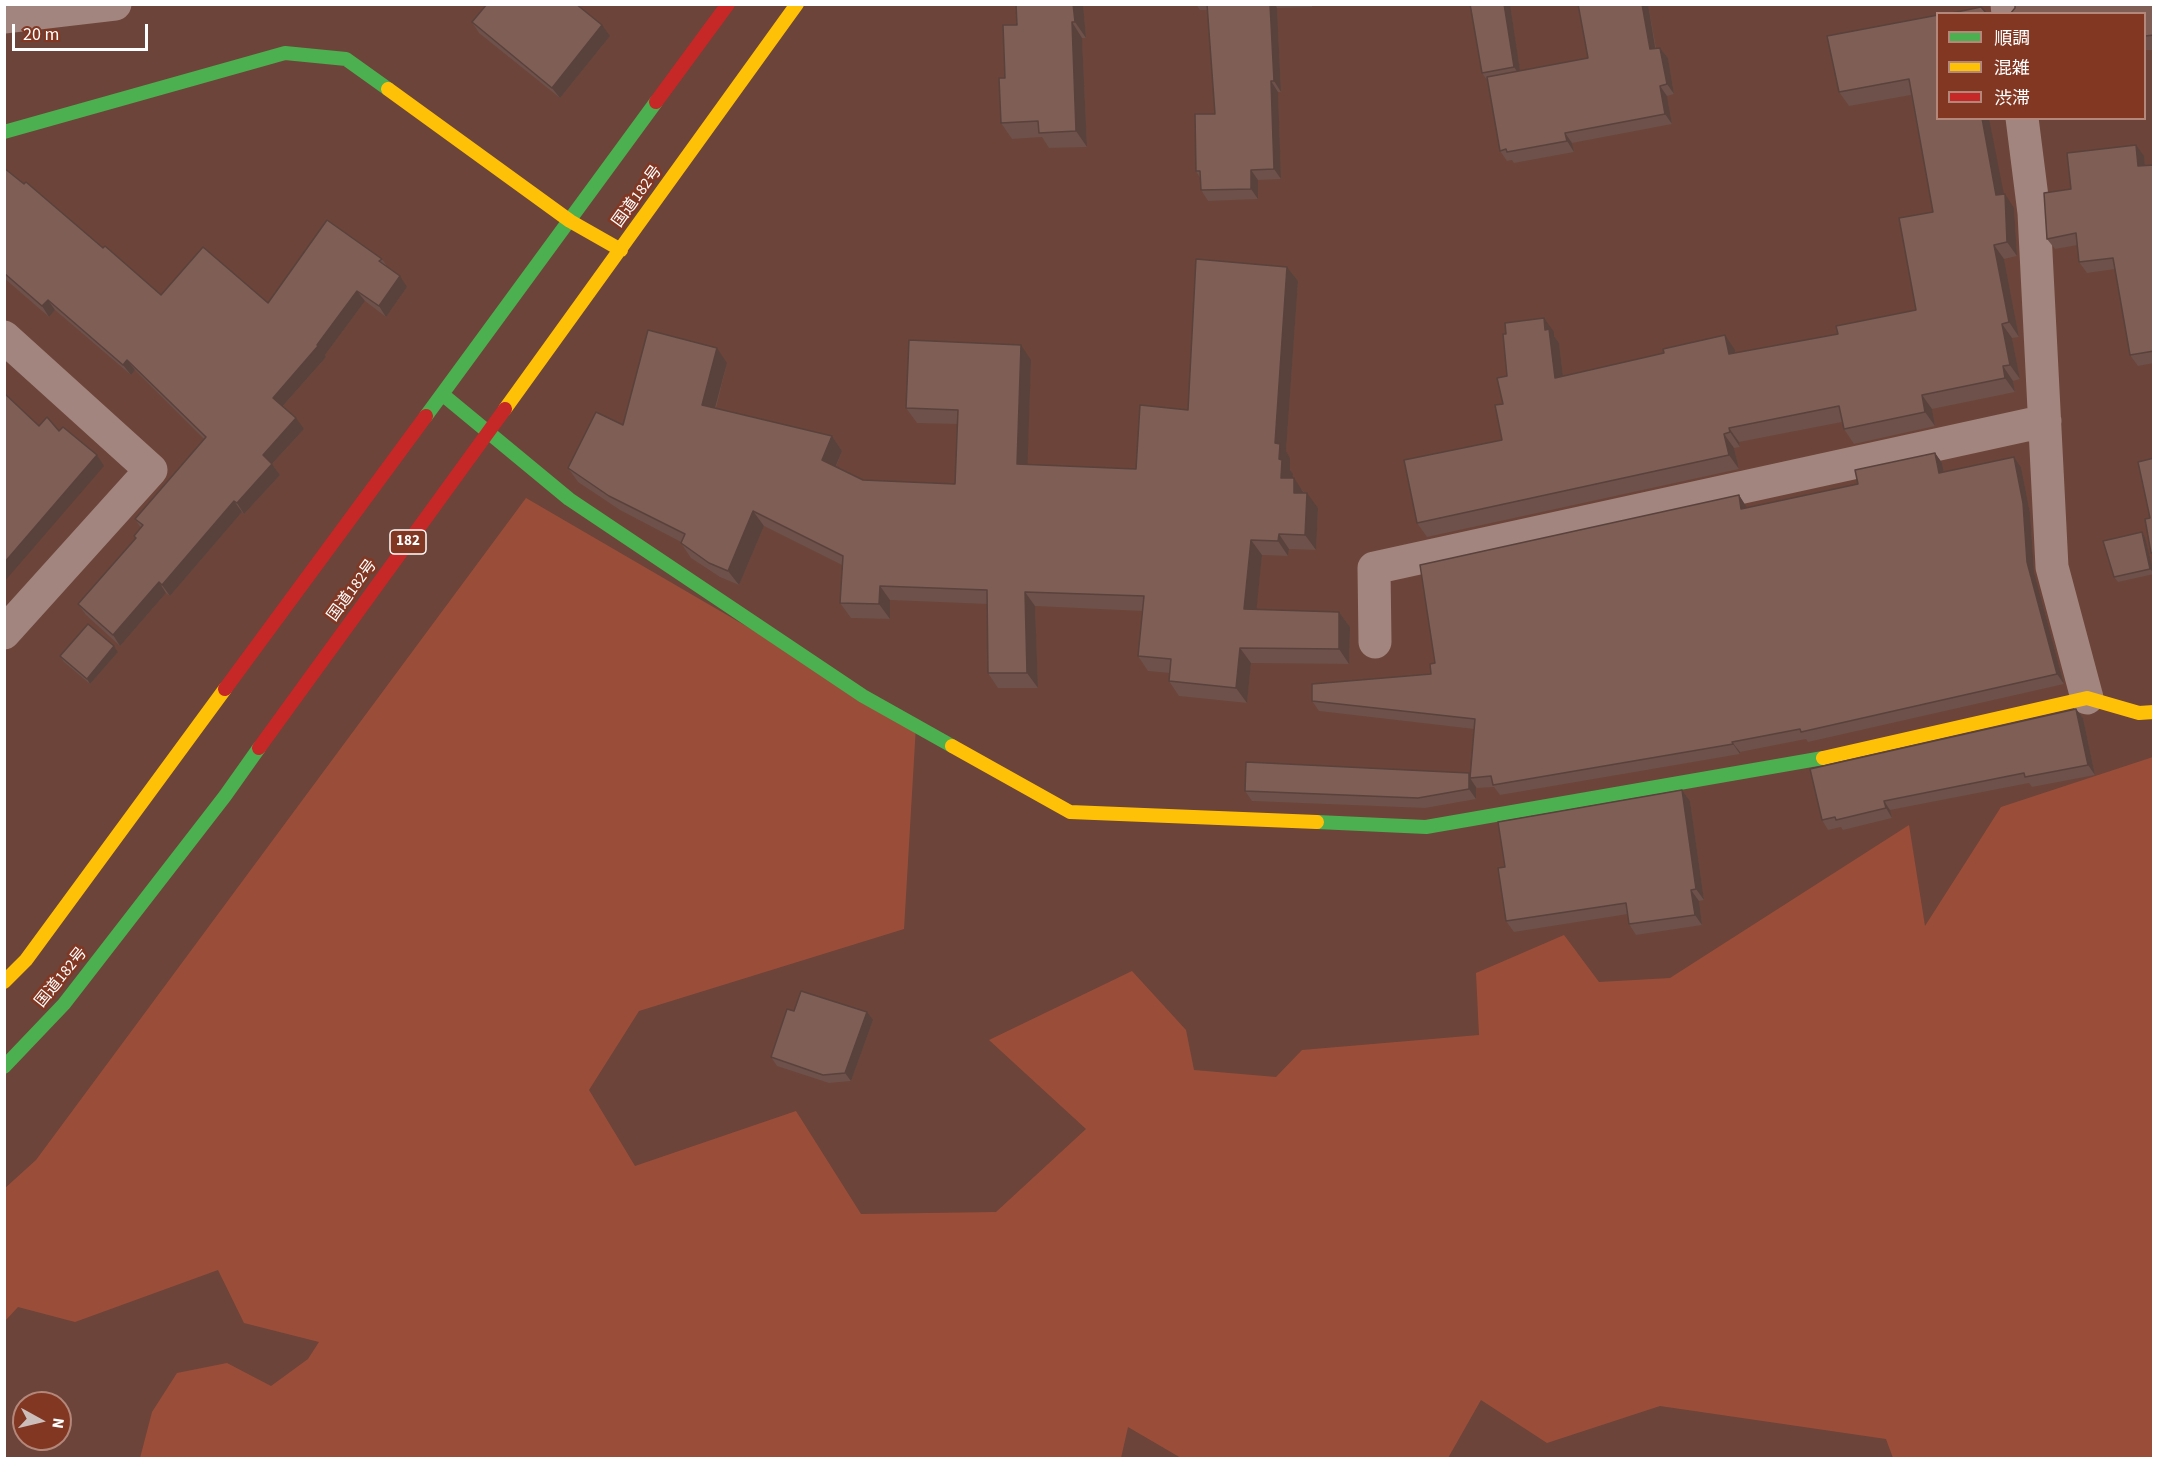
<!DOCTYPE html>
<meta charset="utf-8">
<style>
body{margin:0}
#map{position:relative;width:2158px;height:1463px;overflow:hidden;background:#6c4439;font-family:"Source Sans 3","Noto Sans JP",sans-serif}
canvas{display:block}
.frame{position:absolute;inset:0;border:6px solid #fff;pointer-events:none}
.legend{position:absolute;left:1936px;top:12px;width:210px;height:108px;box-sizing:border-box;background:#823723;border:2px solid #b4877b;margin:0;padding:8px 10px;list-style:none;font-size:18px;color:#fff}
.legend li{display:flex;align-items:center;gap:12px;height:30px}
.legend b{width:30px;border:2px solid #b4877b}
.north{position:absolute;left:12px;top:1391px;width:60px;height:60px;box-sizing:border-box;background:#823723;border:2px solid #b4877b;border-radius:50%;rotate:98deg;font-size:16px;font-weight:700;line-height:24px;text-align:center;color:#fff}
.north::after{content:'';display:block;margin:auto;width:21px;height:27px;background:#ccbeba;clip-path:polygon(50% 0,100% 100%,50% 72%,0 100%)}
.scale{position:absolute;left:12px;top:24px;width:136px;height:27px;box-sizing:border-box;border:3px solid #fff;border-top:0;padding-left:8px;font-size:18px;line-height:21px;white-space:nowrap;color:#fff;-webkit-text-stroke:4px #823723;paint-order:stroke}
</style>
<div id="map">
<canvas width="2158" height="1463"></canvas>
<div class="frame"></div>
<ul class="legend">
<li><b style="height:8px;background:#4caf50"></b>順調</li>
<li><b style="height:8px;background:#ffc107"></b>混雑</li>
<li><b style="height:8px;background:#c62828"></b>渋滞</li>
</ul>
<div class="north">N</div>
<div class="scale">20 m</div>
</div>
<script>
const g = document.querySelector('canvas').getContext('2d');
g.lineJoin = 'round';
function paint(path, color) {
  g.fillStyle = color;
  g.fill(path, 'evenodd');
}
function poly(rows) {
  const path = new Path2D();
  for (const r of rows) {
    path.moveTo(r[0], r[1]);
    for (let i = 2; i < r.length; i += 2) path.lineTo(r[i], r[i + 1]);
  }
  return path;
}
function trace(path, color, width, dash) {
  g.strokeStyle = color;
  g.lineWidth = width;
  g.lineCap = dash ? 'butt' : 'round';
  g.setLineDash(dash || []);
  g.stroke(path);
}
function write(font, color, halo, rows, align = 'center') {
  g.font = font + ' "Source Sans 3","Noto Sans JP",sans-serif';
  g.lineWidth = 5;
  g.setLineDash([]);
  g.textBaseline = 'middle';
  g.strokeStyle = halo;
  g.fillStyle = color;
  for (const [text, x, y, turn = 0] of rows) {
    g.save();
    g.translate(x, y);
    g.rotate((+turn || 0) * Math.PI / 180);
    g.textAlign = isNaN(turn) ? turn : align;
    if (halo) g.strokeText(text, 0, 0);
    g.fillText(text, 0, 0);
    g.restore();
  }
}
paint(poly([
 [526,498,916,725,904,929,639,1011,589,1090,635,1166,796,1111,861,1214,996,1212,1086,1129,989,1040,1132,971,1186,1030,1194,1070,1276,1077,1302,1050,1479,1035,1476,973,1564,935,1599,982,1670,978,1909,825,1925,926,2001,807,2153,757,2153,1458,1893,1458,1886,1439,1660,1406,1547,1443,1481,1400,1448,1458,1181,1458,1128,1427,1121,1458,140,1458,152,1412,177,1373,227,1363,271,1386,308,1359,319,1342,244,1323,218,1270,75,1322,18,1307,5,1321,4,1189,36,1160]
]), '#9a4e3a');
trace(poly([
 [2007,4,2008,14],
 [4,17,115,4],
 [2022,118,2034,213,2052,567,2087,698],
 [4,337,151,470,4,633],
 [1375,642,1374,568,2045,421]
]), '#a2857f', 33);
trace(poly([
 [4,132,285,53,346,59,388,89],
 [442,394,569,499,863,696,952,746],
 [426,416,656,102],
 [1317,822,1426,827,1823,758],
 [4,1067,64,1004,225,796,259,748]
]), '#4caf50', 14);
trace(poly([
 [388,89,570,221,621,250],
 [505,409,797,4],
 [952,746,1070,812,1317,822],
 [1823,758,2087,698,2139,713,2154,712],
 [4,982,26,960,225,689]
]), '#ffc107', 14);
trace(poly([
 [656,102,728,4],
 [225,689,426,416],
 [259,748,505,409]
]), '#c62828', 14);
paint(poly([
 [1016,4,1083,4,1086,38,1082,38,1087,147,1049,148,1042,137,1012,139,1001,123,1005,78,1017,25],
 [1196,4,1312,4,1312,7,1277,8,1281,92,1278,92,1281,179,1258,180,1258,199,1208,201,1201,190,1200,178,1196,171,1215,114,1208,10,1200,10],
 [1510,4,1520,71,1588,58,1578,4,1648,4,1656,48,1660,48,1668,58,1674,94,1667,96,1672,124,1572,143,1574,152,1514,163,1512,160,1507,161,1500,151,1487,80,1482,73],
 [2154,4,2154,50,2145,50,2145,14],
 [1938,15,1938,118,1989,118,2003,194,2014,208,2017,256,2004,259,2019,337,2012,338,2020,379,2013,381,2015,392,1932,409,1935,426,1854,444,1844,429,1842,422,1739,442,1740,447,1734,448,1739,469,1427,537,1417,523,1502,440,1503,404,1507,376,1554,332,1554,336,1559,343,1563,376,1735,350,1736,353,1838,334,1916,310,1933,212,1911,95,1849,106,1839,92],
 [472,22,610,36,560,98,479,33],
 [2144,156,2145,166,2154,165,2154,363,2138,366,2130,355,2115,269,2087,273,2079,262,2078,245,2055,249,2047,239,2071,189],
 [4,168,103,248,161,295,268,303,382,259,388,268,407,287,386,317,365,301,325,355,326,357,283,406,304,429,272,464,280,475,244,514,242,512,170,596,166,593,120,646,86,615,78,604,136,538,134,536,141,528,135,519,204,439,135,370,131,375,55,310,49,317,4,278],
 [1287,267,1298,281,1286,451,1290,458,1290,470,1293,474,1292,478,1318,508,1316,550,1289,549,1288,556,1262,555,1256,610,1339,612,1350,627,1349,664,1251,663,1247,703,1179,696,1169,681,1170,673,1148,671,1138,656,1142,611,1035,606,1038,688,998,688,988,673,987,604,890,600,890,619,851,618,840,603,842,565,764,526,739,585,720,577,691,558,681,543,681,542,620,510,578,482,568,468,623,425,727,363,716,408,832,436,842,451,836,467,863,480,955,484,957,424,917,423,906,408,1031,360,1027,465,1136,469,1188,410],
 [1935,453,1942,463,1944,472,2014,457,2021,467,2030,513,2034,572,2064,684,1808,742,1806,739,1740,752,1740,754,1500,795,1494,787,1477,788,1476,787,1476,799,1425,808,1252,801,1245,791,1470,774,1474,729,1319,711,1312,701,1431,674,1435,663,1739,495,1746,508,1858,484],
 [2142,532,2145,537,2154,574,2118,582,2114,577],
 [114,646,118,652,90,684,64,662,60,656],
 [2076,709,2083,718,2095,775,2032,787,2029,783,1890,810,1892,818,1843,830,1841,827,1828,830,1822,820],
 [1682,790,1690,801,1704,900,1699,901,1702,925,1636,935,1629,924,1628,914,1514,932,1506,921,1505,867],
 [794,1011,873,1020,851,1081,829,1083,777,1066,771,1057]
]), '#6d514a');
paint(poly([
 [1073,4,1083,4,1086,38,1075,22],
 [1270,4,1275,4,1277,8,1281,92,1274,81],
 [1504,4,1510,4,1521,77,1514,67],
 [1642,4,1648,4,1657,59,1650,49],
 [1072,22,1082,38,1087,147,1076,131],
 [602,25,610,36,560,98,552,88],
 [1660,48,1668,58,1674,94,1667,84],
 [1271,81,1278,92,1281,179,1274,169],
 [1660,86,1667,96,1672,124,1665,114],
 [1982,118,1989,118,2006,205,2005,194,2014,208,2017,256,2007,242,1996,195],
 [1565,133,1572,143,1574,152,1567,141],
 [2136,145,2144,156,2146,177,2138,166],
 [1251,170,1258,180,1258,199,1251,189],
 [1994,245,2004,259,2019,337,2009,322],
 [1287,267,1298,281,1286,451,1290,458,1290,470,1293,474,1291,492,1281,478,1275,443],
 [400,276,407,287,386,317,379,306],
 [357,291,365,301,325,355,326,357,281,408,273,398,317,345],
 [48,300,55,310,49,317,42,306],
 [1544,318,1554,332,1554,336,1559,343,1565,393,1555,378],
 [2002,324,2012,338,2020,379,2010,365],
 [1725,335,1735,350,1739,368,1729,354],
 [1021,345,1031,360,1027,479,1017,464],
 [717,348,727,363,712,419,702,405],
 [127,360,135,370,131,375,123,365],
 [2003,366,2013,381,2015,392,2005,378],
 [1922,395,1932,409,1935,426,1925,412],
 [296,418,304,429,270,466,263,455],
 [1729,428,1739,442,1740,447,1730,432],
 [1724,434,1734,448,1739,469,1729,455],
 [832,436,842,451,832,475,822,460],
 [1935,453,1942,463,1946,483,1939,473],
 [97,455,104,466,4,582,4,563],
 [2014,457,2021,467,2030,513,2034,572,2064,684,2057,674,2027,562],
 [272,464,280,475,244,514,237,503],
 [1294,478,1304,493,1294,493],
 [1307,493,1318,508,1316,550,1305,535],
 [1739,495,1746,506,1748,519,1741,509],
 [234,501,242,512,170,596,162,585],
 [753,511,764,526,739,585,728,571],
 [2142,532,2145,537,2154,573,2150,569],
 [1279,534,1289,549,1288,556,1278,541],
 [1251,540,1262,555,1255,624,1244,609],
 [159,582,166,593,120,646,113,635],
 [880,586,890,600,890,619,879,604],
 [1025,592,1035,606,1038,688,1027,673],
 [1339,612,1350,627,1349,664,1339,649],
 [114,646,118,652,90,684,87,679],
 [1240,648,1251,663,1247,703,1236,688],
 [2076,709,2083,718,2095,775,2088,765],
 [1732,742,1740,752,1740,754,1733,744],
 [1469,773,1473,778,1470,778,1476,787,1476,799,1469,789],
 [1682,790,1690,801,1704,900,1696,889],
 [1884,801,1890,810,1892,818,1886,808],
 [1691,890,1699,901,1702,925,1695,915],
 [867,1012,873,1020,851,1081,845,1073]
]), '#59423c');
const building = poly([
 [487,4,576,4,602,25,552,88,472,22,487,4],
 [1016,4,1073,4,1075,22,1072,22,1076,131,1039,133,1038,121,1001,123,999,78,1005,78,1003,25,1017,25,1016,4],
 [1207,4,1270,4,1274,81,1271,81,1274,169,1251,170,1251,189,1201,190,1200,171,1196,171,1195,114,1215,114,1207,4],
 [1470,4,1504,4,1514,67,1482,73,1470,4],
 [1578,4,1642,4,1650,49,1660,48,1667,84,1660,86,1665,114,1565,133,1567,141,1507,152,1506,149,1500,151,1487,77,1588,58,1578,4],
 [2015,4,2154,4,2154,35,2145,36,2145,14,2010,14,2015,8,2015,4],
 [1981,7,1987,14,1947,14,1981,7],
 [1938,15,1938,118,1982,118,1996,195,2005,194,2007,242,1994,245,2009,322,2002,324,2010,365,2003,366,2005,378,1922,395,1925,412,1844,429,1839,406,1729,428,1730,432,1724,434,1729,455,1417,523,1404,460,1502,440,1495,405,1503,404,1497,378,1507,376,1503,334,1506,334,1505,323,1544,318,1545,330,1549,329,1555,378,1664,353,1663,349,1725,335,1729,354,1838,334,1836,326,1916,310,1899,218,1933,212,1909,79,1839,92,1827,36,1938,15],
 [2136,145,2138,166,2154,165,2154,351,2130,355,2113,258,2079,262,2076,233,2047,239,2044,193,2071,189,2067,153,2136,145],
 [4,168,24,184,26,182,103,248,105,246,161,295,203,247,268,303,327,220,382,259,379,261,400,276,379,306,357,291,317,345,318,346,273,398,296,418,263,455,272,464,237,503,234,501,162,585,159,582,113,635,78,604,136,538,134,536,143,525,135,519,206,437,127,360,123,365,48,300,42,306,4,273,4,168],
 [1196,259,1287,267,1275,443,1280,444,1279,459,1282,460,1281,478,1294,478,1294,493,1307,493,1305,535,1279,534,1278,541,1251,540,1244,609,1339,612,1339,649,1240,648,1236,688,1169,681,1171,659,1138,656,1144,596,1025,592,1027,673,988,673,987,590,880,586,879,604,840,603,843,556,753,511,728,571,709,563,681,543,685,534,609,496,568,468,596,412,623,425,648,330,717,348,702,405,832,436,822,460,863,480,955,484,958,410,906,408,909,340,1021,345,1017,464,1136,469,1140,405,1188,410,1196,259],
 [4,393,39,426,47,417,59,431,63,427,97,455,4,563,4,393],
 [1935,453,1939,473,2014,457,2023,503,2027,562,2057,674,1801,732,1800,729,1732,742,1733,744,1493,785,1491,776,1470,778,1475,719,1312,701,1312,684,1431,674,1430,664,1435,663,1420,565,1739,495,1741,509,1858,484,1855,470,1935,453],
 [2154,458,2154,552,2151,553,2145,519,2150,518,2138,462,2154,458],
 [2142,532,2150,569,2114,577,2103,541,2142,532],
 [88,624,114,646,87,679,60,656,88,624],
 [2076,709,2088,765,2025,777,2024,773,1884,801,1886,808,1836,820,1835,817,1822,820,1810,769,2076,709],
 [1246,762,1469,773,1469,789,1418,798,1245,791,1246,762],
 [1682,790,1696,889,1691,890,1695,915,1629,924,1626,903,1506,921,1498,868,1505,867,1498,822,1682,790],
 [801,991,867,1012,845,1073,823,1075,771,1057,787,1009,794,1011,801,991]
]);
paint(building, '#7f5e56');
trace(building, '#59423c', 1.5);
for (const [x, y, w] of [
 [408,542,36]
]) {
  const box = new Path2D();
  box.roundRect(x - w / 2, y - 12, w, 24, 4.5);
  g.fillStyle = '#823723';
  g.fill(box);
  trace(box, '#fff', 1.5);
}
write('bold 15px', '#fff', null, [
 ["182",408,542]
]);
write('16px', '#fff', '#823723', [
 ["国道182号",638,197,-54],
 ["国道182号",353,591,-54],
 ["国道182号",62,978,-51]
]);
</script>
